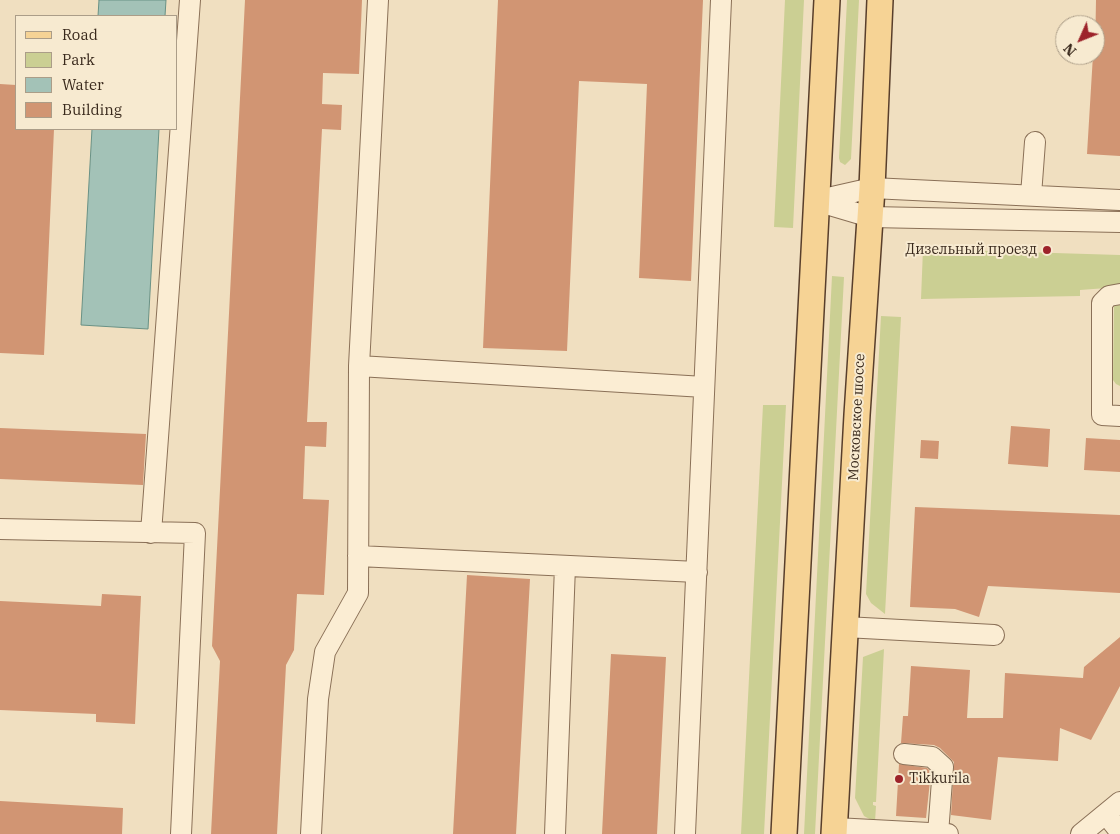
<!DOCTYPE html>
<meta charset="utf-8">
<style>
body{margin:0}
#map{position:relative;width:1120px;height:834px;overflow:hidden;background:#f0dfc0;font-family:"IBM Plex Serif",serif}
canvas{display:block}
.legend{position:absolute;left:15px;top:15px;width:162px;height:115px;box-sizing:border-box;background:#f7ead0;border:1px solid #ab9d88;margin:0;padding:6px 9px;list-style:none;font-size:15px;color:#39291c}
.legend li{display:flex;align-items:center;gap:10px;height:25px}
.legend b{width:25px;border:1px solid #ab9d88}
.north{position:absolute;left:1055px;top:15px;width:50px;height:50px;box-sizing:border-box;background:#f7ead0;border:1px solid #ab9d88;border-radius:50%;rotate:226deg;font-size:14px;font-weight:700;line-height:20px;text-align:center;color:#39291c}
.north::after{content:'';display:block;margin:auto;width:18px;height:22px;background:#9d232a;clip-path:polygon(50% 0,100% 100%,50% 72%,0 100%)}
</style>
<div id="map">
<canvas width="1120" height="834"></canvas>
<ul class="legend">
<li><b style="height:6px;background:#f6d395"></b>Road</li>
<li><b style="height:14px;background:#cbcf93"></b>Park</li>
<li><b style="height:14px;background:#a3c2b7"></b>Water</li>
<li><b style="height:14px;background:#d19573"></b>Building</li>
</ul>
<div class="north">N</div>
</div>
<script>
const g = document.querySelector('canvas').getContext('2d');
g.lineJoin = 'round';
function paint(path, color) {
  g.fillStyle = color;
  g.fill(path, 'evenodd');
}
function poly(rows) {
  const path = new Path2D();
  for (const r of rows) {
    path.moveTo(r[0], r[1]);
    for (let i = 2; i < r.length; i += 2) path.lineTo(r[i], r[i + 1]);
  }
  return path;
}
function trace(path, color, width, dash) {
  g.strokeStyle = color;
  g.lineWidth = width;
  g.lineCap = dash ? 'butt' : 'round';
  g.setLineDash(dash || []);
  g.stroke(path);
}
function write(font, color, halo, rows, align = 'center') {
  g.font = font + ' "IBM Plex Serif",serif';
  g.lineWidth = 4;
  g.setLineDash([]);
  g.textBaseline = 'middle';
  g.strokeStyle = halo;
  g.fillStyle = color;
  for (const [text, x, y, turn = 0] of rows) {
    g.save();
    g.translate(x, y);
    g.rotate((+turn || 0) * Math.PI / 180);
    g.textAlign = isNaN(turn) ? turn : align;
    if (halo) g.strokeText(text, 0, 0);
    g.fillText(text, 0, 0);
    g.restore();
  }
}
paint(poly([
 [785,0,804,0,793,228,774,227],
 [847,0,859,0,851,159,845,165,840,162,839,158],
 [923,249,1120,255,1120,287,1080,290,1080,296,921,299],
 [832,276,844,277,815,834,804,834],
 [1120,301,1120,386,1116,384,1113,380,1114,302],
 [881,316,901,317,885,614,871,603,866,594],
 [763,405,786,405,764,834,741,834],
 [884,649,876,802,873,802,873,805,876,806,875,822,864,816,855,798,863,657]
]), '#cbcf93');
const water = poly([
 [99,0,166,0,165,16,98,16,99,0],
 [92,129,159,129,148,329,81,325,92,129]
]);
paint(water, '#a3c2b7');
trace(water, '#699185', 1);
paint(poly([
 [245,0,362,0,359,74,323,73,322,104,342,105,341,130,322,129,307,422,327,422,326,447,305,446,303,499,329,500,324,595,297,594,294,650,286,665,277,834,211,834,220,661,212,646],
 [498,0,703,0,691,281,639,278,647,84,579,81,567,351,483,348],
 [1096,0,1120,0,1120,156,1087,154,1093,55,1095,55],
 [0,84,16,85,16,129,54,129,44,355,0,353],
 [1011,426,1050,429,1048,467,1008,464],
 [0,428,146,434,143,485,0,479],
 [1086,438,1120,440,1120,472,1084,470],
 [921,440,939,441,938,459,920,458],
 [915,507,1120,515,1120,593,988,586,979,617,955,609,910,607],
 [467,575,530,579,516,834,453,834],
 [102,594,141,596,135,724,96,722,96,714,0,710,0,601,101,606],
 [1120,637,1120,686,1091,740,1060,728,1058,761,998,757,991,820,951,815,954,762,940,748,934,745,901,743,903,716,908,716,911,666,970,670,967,718,1003,718,1005,673,1083,678,1084,667],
 [611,654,666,657,657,834,602,834],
 [899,764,927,768,931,772,926,818,896,816],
 [0,801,123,808,122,834,0,834]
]), '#d19573');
const minor = poly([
 [1031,195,1035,142],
 [819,200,872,188,1120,200],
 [816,201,870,217,1120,222],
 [1120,294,1109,296,1102,303,1102,415,1120,416],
 [359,366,704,387],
 [0,529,195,533,181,834],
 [151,533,190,0],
 [358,556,697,572],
 [845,627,994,635],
 [904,754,932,757,943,767,938,834],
 [1106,814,1120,832],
 [835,828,948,834],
 [311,834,318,699,325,652,358,593,359,366,378,0],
 [555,834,565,566],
 [685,834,721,0],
 [1081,834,1120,802]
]);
const major = poly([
 [784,834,827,0],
 [834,834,857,415,872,188,880,0]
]);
trace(minor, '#8a7057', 22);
trace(major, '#583e2b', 28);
trace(minor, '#fbedd3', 20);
trace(major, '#f6d395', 25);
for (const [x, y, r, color] of [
 [1047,250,5,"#9d232a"],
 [899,779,5,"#9d232a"]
]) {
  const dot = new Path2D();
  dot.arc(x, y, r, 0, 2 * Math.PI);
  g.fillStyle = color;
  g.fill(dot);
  trace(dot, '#f7ead0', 2);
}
write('14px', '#39291c', '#f7ead0', [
 ["Дизельный проезд",1037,250],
 ["Tikkurila",909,779,"left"]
], 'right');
write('14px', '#39291c', '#f7ead0', [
 ["Московское шоссе",857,417,-87]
]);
</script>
